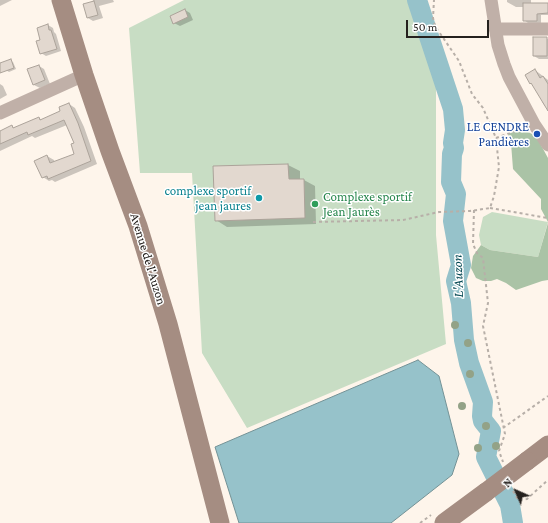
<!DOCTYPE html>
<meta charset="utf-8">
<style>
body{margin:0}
#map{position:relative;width:548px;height:523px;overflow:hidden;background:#fef5eb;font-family:"Crimson Pro",serif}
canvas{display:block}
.north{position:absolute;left:496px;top:471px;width:40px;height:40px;-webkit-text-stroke:3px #fff;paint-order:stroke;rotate:315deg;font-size:11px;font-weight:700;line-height:16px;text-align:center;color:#25211e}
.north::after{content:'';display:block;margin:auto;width:14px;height:18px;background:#25211e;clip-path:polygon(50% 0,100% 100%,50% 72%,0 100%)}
.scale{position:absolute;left:406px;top:20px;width:83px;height:18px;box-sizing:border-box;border:2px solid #25211e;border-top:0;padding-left:5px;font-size:12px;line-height:14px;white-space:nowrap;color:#25211e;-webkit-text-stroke:3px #fff;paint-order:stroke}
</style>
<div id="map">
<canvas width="548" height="523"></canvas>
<div class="north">N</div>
<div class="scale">50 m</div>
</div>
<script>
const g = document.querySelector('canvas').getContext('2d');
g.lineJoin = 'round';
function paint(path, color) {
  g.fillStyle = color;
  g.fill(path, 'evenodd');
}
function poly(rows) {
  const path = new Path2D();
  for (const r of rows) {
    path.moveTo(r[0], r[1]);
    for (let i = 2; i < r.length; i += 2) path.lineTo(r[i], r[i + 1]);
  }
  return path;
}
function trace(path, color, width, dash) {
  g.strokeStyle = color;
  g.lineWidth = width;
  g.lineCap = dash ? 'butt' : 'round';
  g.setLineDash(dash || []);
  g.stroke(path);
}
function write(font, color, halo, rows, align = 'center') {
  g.font = font + ' "Crimson Pro",serif';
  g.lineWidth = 3;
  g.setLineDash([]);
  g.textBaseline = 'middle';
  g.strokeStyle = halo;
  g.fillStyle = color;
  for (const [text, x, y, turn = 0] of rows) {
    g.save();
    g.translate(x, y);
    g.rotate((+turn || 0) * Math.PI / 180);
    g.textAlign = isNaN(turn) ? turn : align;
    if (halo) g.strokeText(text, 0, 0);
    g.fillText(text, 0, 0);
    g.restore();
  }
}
paint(poly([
 [184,0,410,0,436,71,436,235,446,344,247,428,202,353,192,173,140,173,129,28],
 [492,212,548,222,538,257,490,250,481,245,479,235,483,217]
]), '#c8ddc4');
paint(poly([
 [522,129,536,136,548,158,548,222,541,209,541,199,513,169,511,143,508,134],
 [548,223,548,280,542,281,516,290,506,283,497,279,491,281,483,281,476,278,471,268,473,256,481,245,490,250,538,257]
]), '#aac3a6');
const water = poly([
 [418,360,439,376,459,454,452,475,391,523,239,523,215,447,418,360]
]);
paint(water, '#96c2ca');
trace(water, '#749296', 1);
paint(poly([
 [0,0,12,0,0,6],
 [93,0,113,0,114,2,99,6,103,18,93,21,88,18],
 [507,0,531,0,531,4,548,4,548,15,541,15,541,23,528,23,524,20,524,7,516,7,507,2],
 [185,10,190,13,193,20,180,26,174,23],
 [48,25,53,28,54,32,56,34,61,51,46,56,41,53,41,41],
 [546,38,548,39,548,59,539,59,534,56],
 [11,61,13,62,16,69,9,72,6,70],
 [39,66,44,69,50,84,40,88,34,85,28,70],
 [535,70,548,80,548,110,542,102,543,101,534,85,531,83],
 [0,84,3,86,7,95,0,99],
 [69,104,75,108,84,127,97,164,55,182,52,180,49,181,43,177,47,156,54,160,55,163,75,155,75,144,67,125,35,138,32,136,0,151,0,132,12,127,14,128,39,118,42,120,62,112],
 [288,165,300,171,300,180,304,180,315,186,316,224,227,227,216,220,214,167]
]), '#0003');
trace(poly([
 [417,0,453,109,455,130,453,143,454,148,452,154,451,182,456,194,453,221,461,265,456,281,461,303,464,340,469,363,483,402,482,416,483,421,491,431,486,457,510,505,513,523]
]), '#96c2ca', 20);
const building = poly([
 [94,1,98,15,87,18,83,4,94,1],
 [523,3,548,3,548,13,537,14,537,21,523,21,523,3],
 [185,9,188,17,173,24,170,16,185,9],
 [48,24,49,30,51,30,57,49,40,54,36,41,40,40,37,28,48,24],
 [533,37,547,37,547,56,533,56,533,37],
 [11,59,14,68,0,73,0,63,11,59],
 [39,65,45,80,33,85,27,69,39,65],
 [535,69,540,78,543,76,548,84,548,111,531,83,530,84,525,75,535,69],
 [69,103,78,123,91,161,48,179,47,176,42,178,34,161,47,155,50,163,74,154,71,144,74,143,64,120,28,135,27,132,0,144,0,131,12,125,13,128,39,117,40,120,60,111,59,107,69,103],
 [288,164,289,179,304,179,305,218,215,221,213,166,288,164]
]);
paint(building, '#e2d8cf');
trace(building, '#aca39a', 1);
trace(poly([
 [496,138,523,128],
 [490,208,548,218],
 [474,210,473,244,477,253,483,258,488,303,483,326,505,434,499,451,503,462],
 [313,222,403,220,439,212,470,211,490,208,494,196,499,167,496,138,483,108,472,94,459,61,435,26,433,18,434,0],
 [503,428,548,396],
 [513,491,518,500,527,499,548,480],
 [420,523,431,515]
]), '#b7afa8', 2, [3, 3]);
trace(poly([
 [491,0,498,45,504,64,509,77,534,124,548,145],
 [495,29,548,29],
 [0,113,84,75]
]), '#c0b0a8', 13);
trace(poly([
 [61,0,84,75,110,151,138,226,168,324,220,523],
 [527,461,548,445],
 [444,523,486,492]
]), '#a58d82', 19);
trace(poly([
 [486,492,527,461]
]), '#a58d82', 19);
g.fillStyle = '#93a287';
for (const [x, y] of [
 [455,325],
 [468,343],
 [470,374],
 [462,406],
 [486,426],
 [496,446],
 [478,448]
]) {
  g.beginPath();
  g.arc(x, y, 4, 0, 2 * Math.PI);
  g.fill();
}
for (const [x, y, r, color] of [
 [537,134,4,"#1a4fb4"],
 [259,198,4,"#0f9aa8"],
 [315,204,4,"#2e9e5b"]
]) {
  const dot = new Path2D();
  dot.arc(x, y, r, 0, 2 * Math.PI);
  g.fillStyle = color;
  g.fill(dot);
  trace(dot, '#fff', 1.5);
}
write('13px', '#164399', '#fff', [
 ["LE CENDRE",529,127],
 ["Pandières",529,142]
], 'right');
write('13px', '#0d838f', '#fff', [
 ["complexe sportif",251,191],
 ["jean jaures",251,206]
], 'right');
write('13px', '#27864d', '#fff', [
 ["Complexe sportif",323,197],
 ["Jean Jaurès",323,212]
], 'left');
write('13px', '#25211e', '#fff', [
 ["Avenue de l'Auzon",148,259,73]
]);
write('italic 14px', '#054853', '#fff', [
 ["L'Auzon",458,276,-92]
]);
</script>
